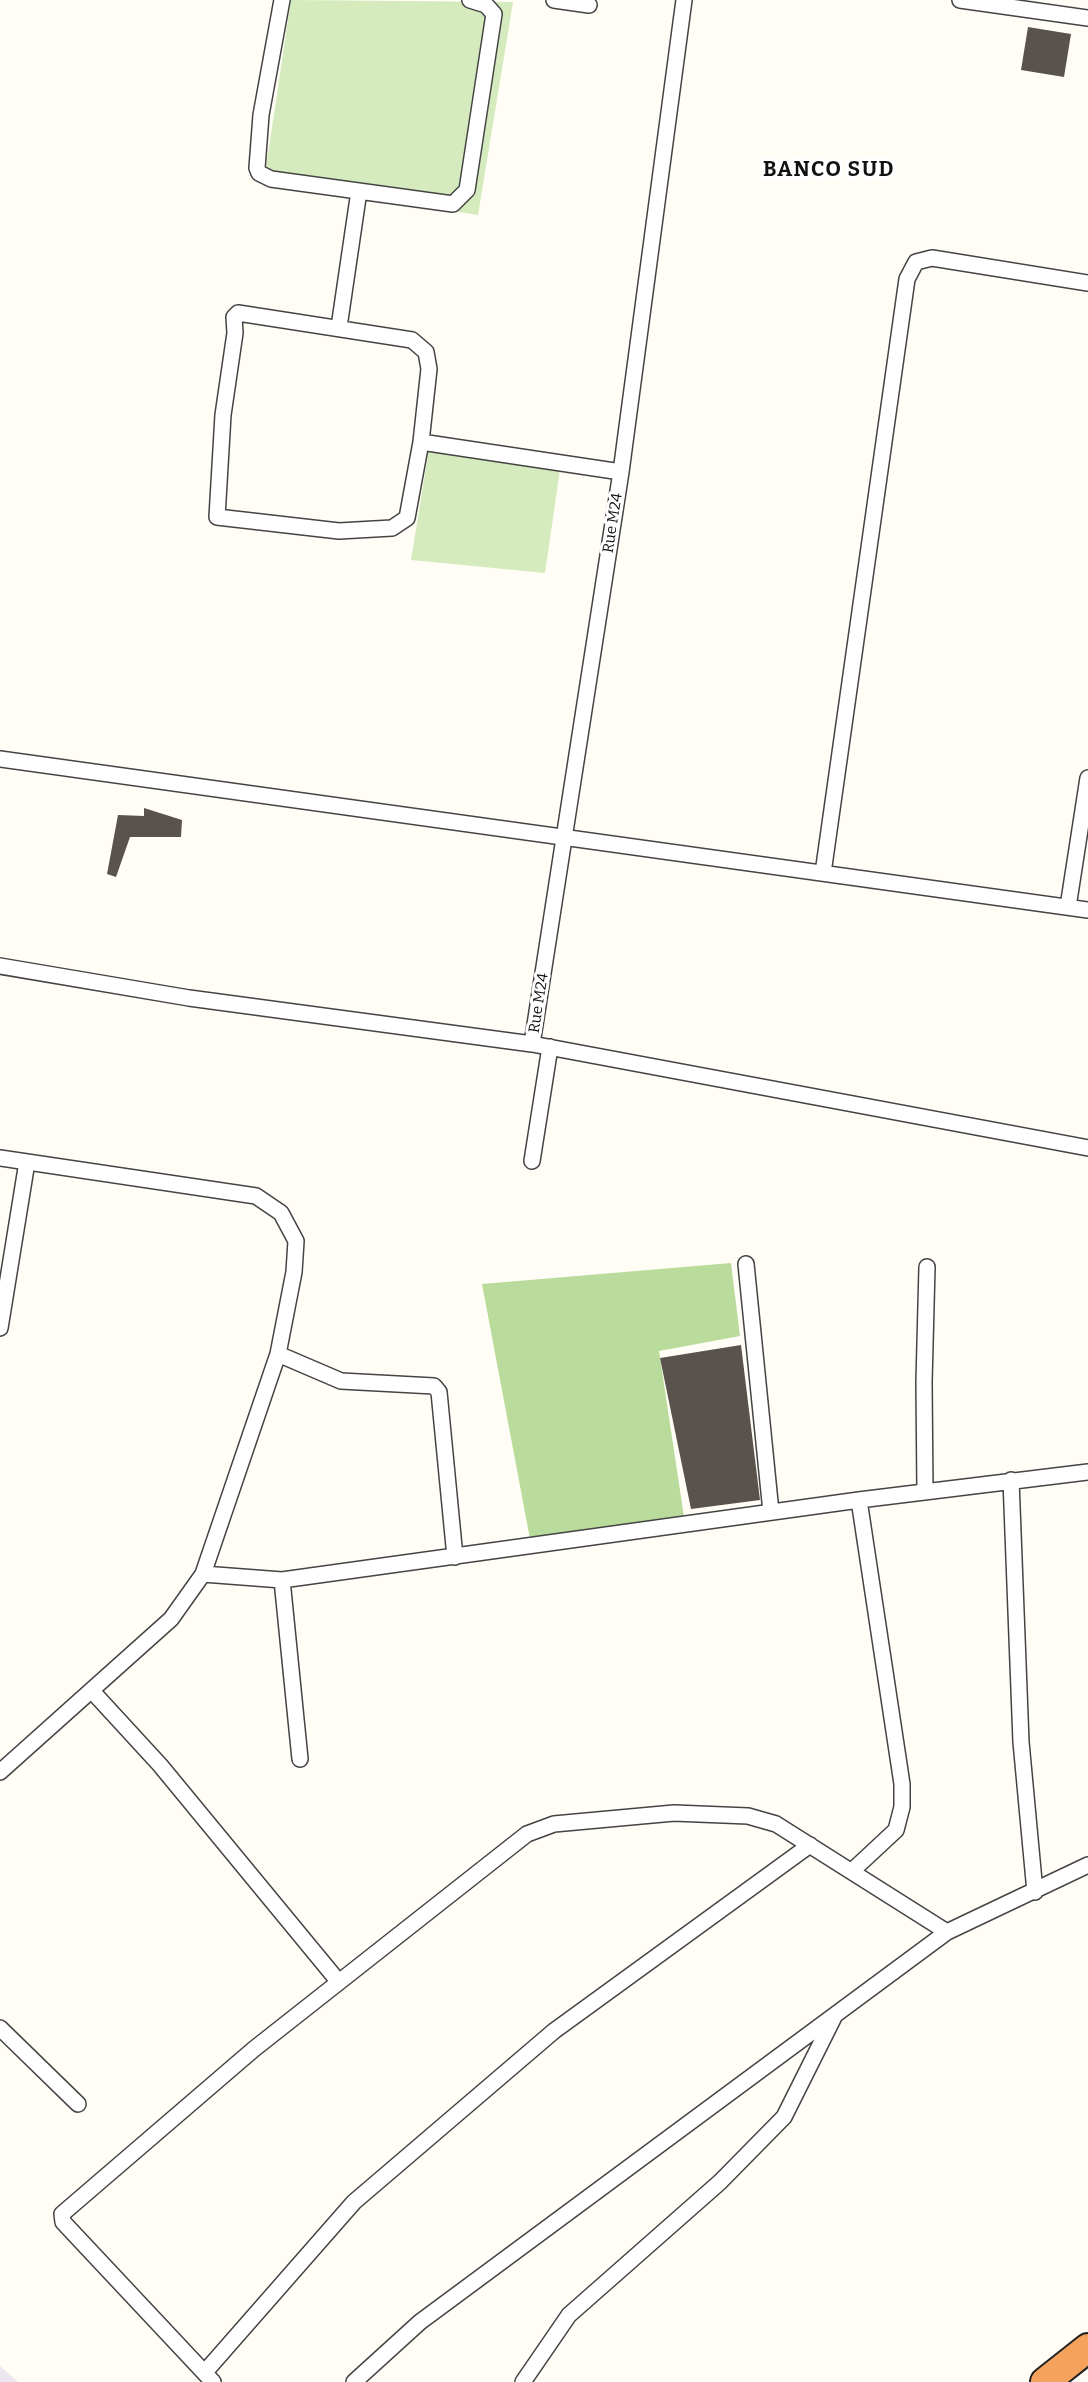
<!DOCTYPE html>
<style>
body{margin:0}
canvas{display:block;background:#fffdf5}
</style>
<canvas width="1088" height="2382"></canvas>
<script>
const g = document.querySelector('canvas').getContext('2d');
g.lineJoin = 'round';
function paint(path, color) {
  g.fillStyle = color;
  g.fill(path, 'evenodd');
}
function poly(rows) {
  const path = new Path2D();
  for (const r of rows) {
    path.moveTo(r[0], r[1]);
    for (let i = 2; i < r.length; i += 2) path.lineTo(r[i], r[i + 1]);
  }
  return path;
}
function trace(path, color, width, dash) {
  g.strokeStyle = color;
  g.lineWidth = width;
  g.lineCap = dash ? 'butt' : 'round';
  g.setLineDash(dash || []);
  g.stroke(path);
}
function write(font, color, halo, rows, align = 'center') {
  g.font = font + ' Bitter,serif';
  g.lineWidth = 6;
  g.setLineDash([]);
  g.textBaseline = 'middle';
  g.strokeStyle = halo;
  g.fillStyle = color;
  for (const [text, x, y, turn = 0] of rows) {
    g.save();
    g.translate(x, y);
    g.rotate((+turn || 0) * Math.PI / 180);
    g.textAlign = isNaN(turn) ? turn : align;
    if (halo) g.strokeText(text, 0, 0);
    g.fillText(text, 0, 0);
    g.restore();
  }
}
paint(poly([
 [0,2366,18,2382,0,2382]
]), '#eee6ef');
paint(poly([
 [291,0,513,2,478,215,264,181],
 [429,449,561,463,545,573,411,560]
]), '#d5ebbd');
paint(poly([
 [731,1263,740,1336,659,1351,684,1517,530,1539,482,1284]
]), '#b9dc9c');
paint(poly([
 [1028,27,1071,34,1064,77,1021,70],
 [144,808,182,820,181,837,130,837,116,877,107,874,118,815,144,816],
 [741,1345,760,1500,691,1509,660,1358]
]), '#5a524d');
const minor = poly([
 [282,0,261,115,257,168,259,173,271,179,453,204,467,190,494,14,486,5,470,0],
 [554,0,589,5],
 [960,0,1088,18],
 [238,313,412,340,426,352,429,369,421,442,407,518,392,528,339,531,217,517,223,415,235,333,234,317,238,313],
 [339,327,359,191],
 [421,442,621,472],
 [0,759,1088,910],
 [823,873,907,279,916,262,932,258,1088,283],
 [1068,907,1088,778],
 [0,966,189,998,532,1044,1088,1148],
 [532,1044,621,472,684,0],
 [0,1158,256,1196,281,1213,296,1241,294,1272,278,1354,203,1574,171,1619,0,1772],
 [532,1161,550,1047],
 [746,1264,771,1512],
 [0,1328,27,1162],
 [278,1354,341,1381,434,1386,439,1392,455,1557],
 [1011,1480,1021,1742,1035,1892],
 [925,1492,924,1382,927,1267],
 [203,1574,282,1580,859,1500,1088,1472],
 [282,1580,300,1759],
 [92,1691,160,1765,338,1981],
 [852,1871,896,1830,902,1807,902,1784,859,1500],
 [0,2028,78,2104],
 [205,2372,354,2202,554,2031,810,1845],
 [213,2382,63,2222,62,2214,254,2049,527,1834,554,1824,674,1813,748,1816,776,1824,947,1932,1088,1865],
 [354,2382,420,2322,947,1932],
 [523,2382,569,2315,720,2182,784,2117,834,2017]
]);
const motorway = poly([
 [1045,2382,1088,2348]
]);
trace(minor, '#444', 18);
trace(motorway, '#222', 32);
trace(minor, '#fff', 15);
trace(motorway, '#f5a25d', 28);
write('15px', '#111', '#fff', [
 ["Rue M24",613,523,-81],
 ["Rue M24",539,1003,-81]
]);
g.letterSpacing = '1.5px';
write('bold 21px', '#111', '#fff', [
 ["BANCO SUD",829,170]
]);
g.letterSpacing = '0px';
</script>
